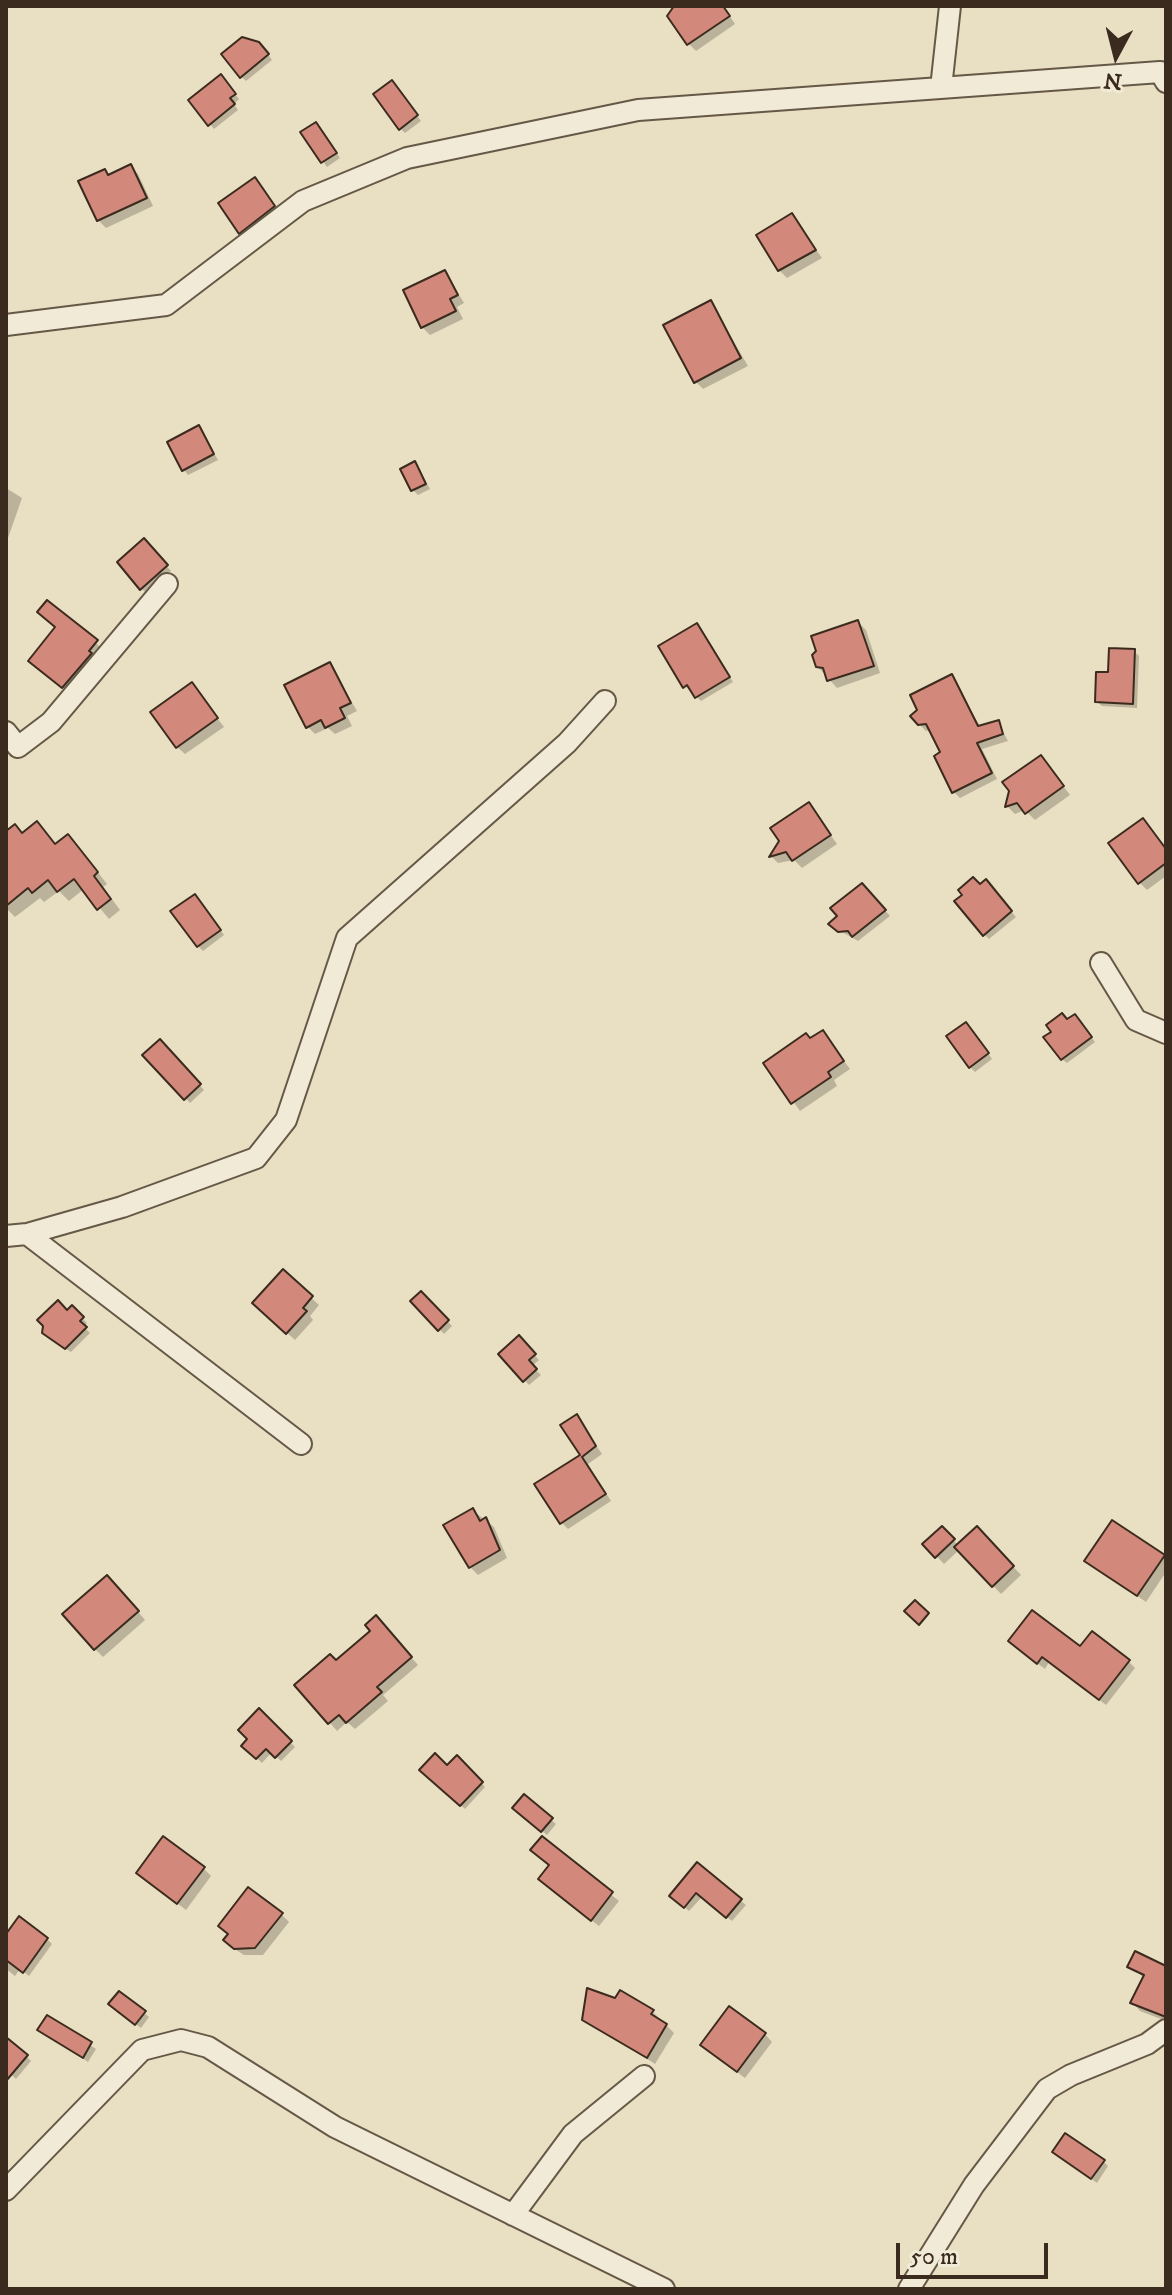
<!DOCTYPE html>
<style>
body{margin:0}
#map{position:relative;width:1172px;height:2295px;overflow:hidden;background:#e9dfc2;font-family:"IM FELL DW Pica",serif}
canvas{display:block}
.frame{position:absolute;inset:0;border:8px solid #3b2b1e;pointer-events:none}
.north{position:absolute;left:1076px;top:16px;width:80px;height:80px;-webkit-text-stroke:6px #f1ead7;paint-order:stroke;rotate:187deg;font-size:22px;font-weight:700;line-height:32px;text-align:center;color:#3b2b1e}
.north::after{content:'';display:block;margin:auto;width:28px;height:36px;background:#3b2b1e;clip-path:polygon(50% 0,100% 100%,50% 72%,0 100%)}
.scale{position:absolute;left:896px;top:2243px;width:152px;height:36px;box-sizing:border-box;border:4px solid #3b2b1e;border-top:0;padding-left:10px;font-size:24px;line-height:28px;white-space:nowrap;color:#3b2b1e;-webkit-text-stroke:6px #f1ead7;paint-order:stroke}
</style>
<div id="map">
<canvas width="1172" height="2295"></canvas>
<div class="frame"></div>
<div class="north">N</div>
<div class="scale">50 m</div>
</div>
<script>
const g = document.querySelector('canvas').getContext('2d');
g.lineJoin = 'round';
function paint(path, color) {
  g.fillStyle = color;
  g.fill(path, 'evenodd');
}
function poly(rows) {
  const path = new Path2D();
  for (const r of rows) {
    path.moveTo(r[0], r[1]);
    for (let i = 2; i < r.length; i += 2) path.lineTo(r[i], r[i + 1]);
  }
  return path;
}
function trace(path, color, width, dash) {
  g.strokeStyle = color;
  g.lineWidth = width;
  g.lineCap = dash ? 'butt' : 'round';
  g.setLineDash(dash || []);
  g.stroke(path);
}
paint(poly([
 [675,6,723,6,735,24,696,51,689,44],
 [264,49,272,60,246,81,241,76],
 [225,82,239,99,234,104,238,110,214,129,210,124],
 [397,88,421,121,405,133,400,128],
 [320,129,340,158,327,167,303,133],
 [131,166,138,174,153,206,106,228,98,220,104,171,109,176],
 [255,180,281,215,248,240,240,232],
 [792,216,822,258,787,278,779,270],
 [445,272,464,303,457,307,463,319,430,335,422,327],
 [711,303,748,366,703,389,695,381],
 [199,428,218,460,188,475,184,470],
 [415,463,430,489,418,495,413,490],
 [6,488,22,498,8,538,6,537],
 [144,541,171,571,146,593,141,588],
 [47,603,103,649,71,694,38,668,57,628],
 [858,622,866,630,880,673,837,688,817,666],
 [701,630,733,682,701,701,685,686],
 [1134,651,1139,656,1137,708,1102,706,1097,702,1110,674],
 [329,664,357,711,347,716,352,726,335,734,328,728,315,734,308,727],
 [952,676,981,728,998,722,1008,741,982,749,997,779,960,798,954,792,931,730,926,731,919,724],
 [192,685,224,727,185,754,177,747],
 [1041,757,1070,795,1035,820,1025,810,1015,814,1008,807,1011,791],
 [809,805,837,844,802,868,794,860,778,863,771,856],
 [1143,820,1166,849,1166,876,1147,890,1139,882],
 [37,823,57,845,68,836,78,847,107,884,103,887,120,910,109,919,84,889,69,901,59,891,44,902,40,898,15,917,6,908,6,834,23,834],
 [980,887,990,887,1016,917,989,939,984,934],
 [867,890,890,916,858,941,835,928],
 [200,901,224,935,203,951,198,946],
 [1068,1021,1079,1021,1095,1042,1067,1063,1062,1059],
 [971,1029,992,1059,975,1072,970,1067],
 [822,1032,850,1069,834,1080,837,1086,800,1111,766,1063],
 [160,1042,204,1090,190,1103,145,1055],
 [283,1272,319,1305,310,1316,313,1320,295,1340,262,1310],
 [421,1294,452,1326,444,1334,413,1301],
 [72,1308,87,1323,84,1327,90,1333,71,1352,49,1338],
 [519,1338,539,1360,532,1366,541,1375,529,1385,500,1354],
 [577,1417,602,1454,588,1464,611,1501,568,1529,561,1522,582,1456],
 [472,1510,494,1527,507,1558,478,1575,470,1567],
 [942,1528,958,1545,977,1528,1021,1575,1001,1594,959,1550,944,1564,925,1544],
 [1164,1556,1166,1572,1146,1602,1087,1561],
 [115,1585,145,1620,103,1657,95,1649],
 [384,1626,418,1665,383,1695,388,1701,355,1729,347,1722,337,1731,297,1685,337,1663],
 [1017,1648,1081,1649,1128,1661,1135,1668,1106,1705,1049,1662,1045,1669],
 [259,1711,295,1747,281,1761,272,1752,262,1763,244,1746],
 [457,1758,485,1787,465,1809,421,1770,447,1768],
 [524,1797,556,1824,547,1835,519,1812],
 [542,1839,619,1901,599,1926,547,1886,551,1866],
 [697,1865,746,1905,732,1921,702,1897,689,1911,676,1900],
 [203,1868,211,1876,186,1910,138,1873],
 [281,1914,289,1922,263,1955,244,1955,233,1948],
 [6,1937,47,1939,52,1944,29,1976,20,1969,15,1976,6,1969],
 [1130,1967,1166,1968,1166,2021,1140,2011,1133,2003,1145,1978],
 [115,2009,144,2013,149,2017,141,2028],
 [653,2012,674,2033,655,2064,585,2019],
 [47,2017,96,2049,88,2062,40,2030],
 [765,2034,772,2042,745,2078,710,2052],
 [6,2053,26,2056,31,2061,16,2079,6,2070],
 [1059,2156,1104,2162,1108,2166,1097,2183]
]), '#0003');
const building = poly([
 [674,6,723,6,730,16,687,45,667,16,674,6],
 [242,37,259,42,269,54,240,78,221,54,242,37],
 [221,74,236,94,230,98,235,104,208,126,188,100,221,74],
 [392,80,418,115,399,130,373,94,392,80],
 [316,122,337,153,321,163,300,132,316,122],
 [131,164,147,198,97,221,78,181,105,169,108,175,131,164],
 [255,177,275,206,239,234,218,203,255,177],
 [792,213,816,250,778,271,756,235,792,213],
 [445,270,458,295,450,299,456,311,421,328,403,290,445,270],
 [711,300,741,358,694,383,663,325,711,300],
 [199,425,214,454,182,471,167,442,199,425],
 [415,461,426,484,411,491,400,469,415,461],
 [144,538,168,565,140,590,117,562,144,538],
 [47,600,98,640,89,651,92,653,62,688,28,661,55,627,37,612,47,600],
 [858,620,874,666,827,681,823,668,816,667,812,655,816,651,811,636,858,620],
 [697,623,730,677,695,698,687,685,683,688,658,646,697,623],
 [1109,648,1135,649,1133,704,1095,702,1096,672,1108,672,1109,648],
 [330,662,351,703,340,708,345,718,325,728,321,720,306,728,284,685,330,662],
 [952,674,978,726,999,720,1003,734,977,743,992,773,952,793,934,756,940,752,926,724,918,725,910,716,917,710,910,695,952,674],
 [192,682,218,718,176,748,150,712,192,682],
 [1041,755,1064,786,1025,814,1017,803,1005,807,1009,791,1002,782,1041,755],
 [809,802,831,835,792,861,786,852,769,857,779,841,770,828,809,802],
 [1143,818,1166,849,1166,863,1138,884,1108,843,1143,818],
 [37,821,55,844,68,834,98,872,94,876,111,899,97,910,74,879,57,892,48,880,32,893,28,888,6,906,6,831,15,824,22,833,37,821],
 [973,877,980,884,986,879,1012,911,983,936,954,901,962,895,958,890,973,877],
 [862,883,886,910,852,937,848,931,838,932,828,924,837,916,830,908,862,883],
 [195,894,221,930,197,947,170,911,195,894],
 [1062,1013,1067,1019,1075,1014,1092,1037,1061,1060,1043,1037,1051,1032,1046,1025,1062,1013],
 [966,1022,989,1053,969,1068,946,1036,966,1022],
 [823,1030,844,1061,828,1072,831,1077,791,1104,763,1063,806,1033,810,1038,823,1030],
 [160,1039,201,1084,184,1100,142,1055,160,1039],
 [283,1269,313,1296,303,1308,307,1311,286,1334,252,1303,283,1269],
 [421,1291,449,1320,438,1331,410,1301,421,1291],
 [58,1300,67,1310,72,1305,84,1317,80,1321,87,1327,65,1349,42,1333,43,1326,37,1320,58,1300],
 [519,1335,536,1354,529,1360,537,1369,523,1382,498,1354,519,1335],
 [577,1414,596,1446,582,1457,606,1494,560,1524,534,1484,580,1455,560,1425,577,1414],
 [473,1508,480,1521,486,1517,500,1550,469,1568,443,1525,473,1508],
 [1112,1520,1165,1555,1137,1596,1084,1561,1112,1520],
 [942,1526,955,1539,935,1558,922,1544,942,1526],
 [977,1526,1014,1566,992,1587,954,1547,977,1526],
 [107,1575,139,1611,94,1650,62,1614,107,1575],
 [915,1600,929,1613,919,1625,904,1611,915,1600],
 [1032,1610,1080,1646,1092,1631,1130,1660,1099,1700,1042,1657,1037,1664,1008,1641,1032,1610],
 [376,1615,412,1657,377,1687,382,1692,346,1723,339,1715,328,1724,294,1685,330,1654,336,1660,370,1631,365,1625,376,1615],
 [259,1708,292,1741,275,1758,266,1749,256,1759,241,1746,247,1739,238,1730,259,1708],
 [435,1753,447,1765,457,1755,483,1782,460,1806,419,1770,435,1753],
 [524,1794,553,1818,541,1832,512,1808,524,1794],
 [163,1836,205,1867,177,1904,136,1873,163,1836],
 [542,1836,613,1892,591,1921,538,1879,549,1865,530,1850,542,1836],
 [697,1862,742,1899,726,1918,696,1893,684,1908,669,1896,697,1862],
 [248,1887,283,1913,255,1948,234,1949,223,1940,228,1934,218,1926,248,1887],
 [19,1916,48,1938,23,1973,6,1960,6,1934,19,1916],
 [1135,1951,1166,1966,1166,2017,1130,2003,1144,1975,1127,1967,1135,1951],
 [587,1988,615,1998,620,1990,654,2010,651,2014,667,2024,647,2058,582,2020,587,1988],
 [119,1991,146,2011,135,2025,108,2004,119,1991],
 [729,2006,766,2033,737,2072,700,2045,729,2006],
 [47,2015,92,2042,83,2058,37,2030,47,2015],
 [6,2037,28,2055,6,2081,6,2037],
 [1065,2133,1105,2160,1091,2179,1052,2152,1065,2133]
]);
paint(building, '#d2887a');
trace(building, '#3b2b1e', 2);
const street = poly([
 [941,88,950,6],
 [6,325,166,305,303,201,407,158,638,110,1160,72,1166,82],
 [6,732,18,747,51,722,167,584],
 [1101,963,1136,1020,1166,1033],
 [27,1234,122,1207,256,1158,286,1120,347,938,567,743,605,701],
 [6,1236,27,1234,301,1444],
 [6,2190,142,2050,181,2040,208,2047,335,2127,664,2289],
 [513,2215,573,2134,644,2076],
 [909,2289,974,2185,1047,2089,1071,2075,1147,2044,1166,2030]
]);
trace(street, '#665847', 24);
trace(street, '#f1ead7', 20);
</script>
